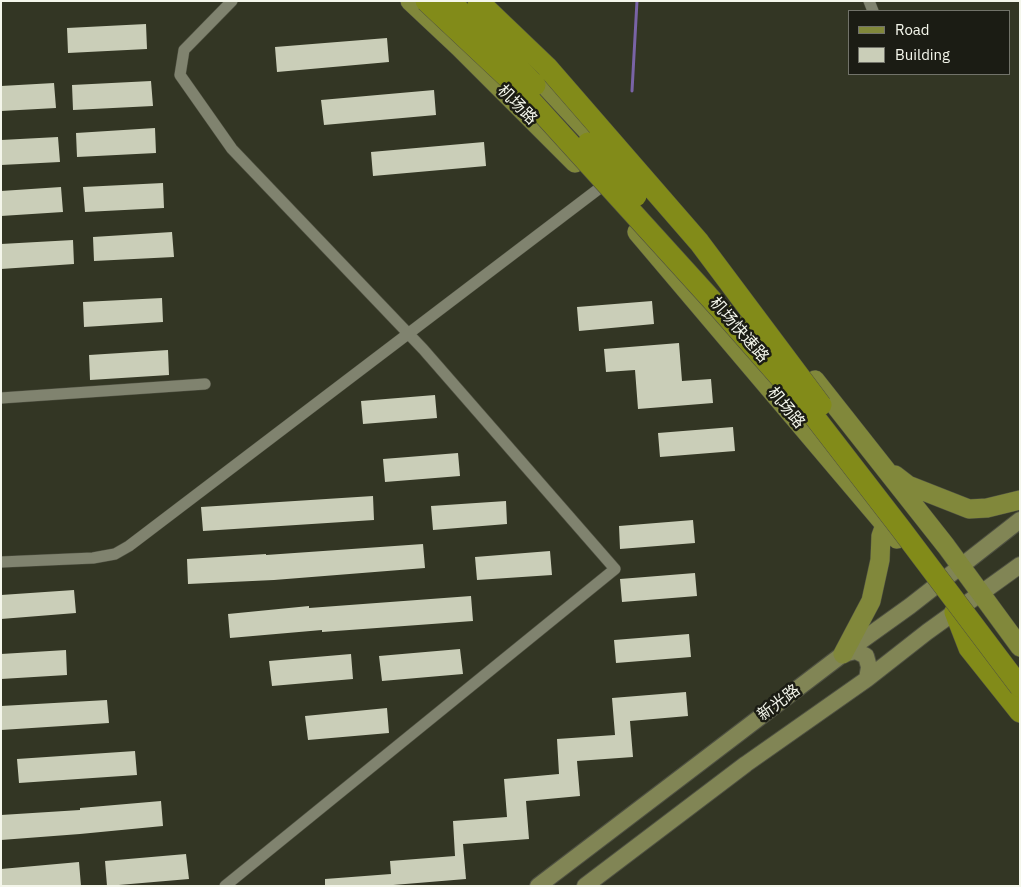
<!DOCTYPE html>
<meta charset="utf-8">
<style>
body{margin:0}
#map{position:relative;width:1021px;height:887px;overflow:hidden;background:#333624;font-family:"IBM Plex Sans",sans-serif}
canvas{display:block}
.frame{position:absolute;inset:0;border:2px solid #f4f6eb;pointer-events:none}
.legend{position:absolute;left:848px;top:10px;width:162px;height:65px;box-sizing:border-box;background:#1b1c14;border:1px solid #72736a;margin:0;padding:6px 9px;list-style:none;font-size:15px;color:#f4f6eb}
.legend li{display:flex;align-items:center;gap:10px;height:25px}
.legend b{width:25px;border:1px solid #72736a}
</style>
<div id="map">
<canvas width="1021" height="887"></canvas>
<div class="frame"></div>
<ul class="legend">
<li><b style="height:6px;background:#81883b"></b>Road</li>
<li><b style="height:14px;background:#caceb8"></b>Building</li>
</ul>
</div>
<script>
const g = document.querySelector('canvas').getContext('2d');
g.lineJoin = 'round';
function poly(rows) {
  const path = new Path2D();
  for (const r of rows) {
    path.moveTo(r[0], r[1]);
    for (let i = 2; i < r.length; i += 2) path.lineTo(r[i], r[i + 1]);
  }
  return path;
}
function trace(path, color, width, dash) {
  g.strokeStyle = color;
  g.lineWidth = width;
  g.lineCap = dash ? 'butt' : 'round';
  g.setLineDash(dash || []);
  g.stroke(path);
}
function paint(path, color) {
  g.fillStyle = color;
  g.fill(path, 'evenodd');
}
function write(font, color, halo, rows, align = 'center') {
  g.font = font + ' "IBM Plex Sans","Noto Sans SC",sans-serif';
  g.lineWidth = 5;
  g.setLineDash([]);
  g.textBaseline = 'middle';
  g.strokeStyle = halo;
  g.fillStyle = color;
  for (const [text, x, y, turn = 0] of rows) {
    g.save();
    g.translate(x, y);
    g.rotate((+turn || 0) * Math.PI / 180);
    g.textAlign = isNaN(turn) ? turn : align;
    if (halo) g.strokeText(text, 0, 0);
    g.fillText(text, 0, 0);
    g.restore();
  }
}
trace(poly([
 [632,91,637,1]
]), '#7963a6', 3);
paint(poly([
 [146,24,147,49,68,53,67,28],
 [387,38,389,62,277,72,275,47],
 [151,81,153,106,73,110,72,85],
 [54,83,56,108,1,111,1,86],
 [434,90,436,115,324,125,321,100],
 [155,128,156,153,77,157,76,133],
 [58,137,60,162,1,165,1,140],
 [484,142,486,166,373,176,371,152],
 [163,183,164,208,85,212,83,187],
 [61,187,63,212,1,216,1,191],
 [172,232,174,257,94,261,93,237],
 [73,240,74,264,1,269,1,244],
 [162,298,163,322,84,327,83,302],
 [652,301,654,324,579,331,577,307],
 [679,343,682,381,711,379,713,403,638,409,635,370,606,372,604,349],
 [168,350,169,375,90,380,89,355],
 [435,395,437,418,363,424,361,401],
 [733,427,735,451,660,457,658,433],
 [458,453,460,476,385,482,383,459],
 [373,496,374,520,203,531,201,507],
 [506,501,507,524,433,530,431,506],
 [693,520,695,543,620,549,619,526],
 [423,544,425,568,274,580,188,584,187,559,266,554,266,555],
 [550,551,552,575,477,580,475,557],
 [695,573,697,596,622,602,620,579],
 [74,590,76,613,1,619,1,595],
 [471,596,473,621,322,632,322,630,230,638,228,614,309,606,309,608],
 [689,634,691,657,616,663,614,640],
 [460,649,463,674,382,681,379,656],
 [66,650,67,675,1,679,1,654],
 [351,654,353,679,272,686,269,661],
 [686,692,688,716,630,721,633,757,577,761,580,796,526,801,529,839,463,844,466,879,381,886,325,886,325,879,391,874,390,861,455,856,453,821,507,817,504,779,559,774,557,739,615,735,612,698],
 [107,700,109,723,1,730,1,706],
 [387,708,389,733,308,740,305,716],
 [135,751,137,775,19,783,17,759],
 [161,801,163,826,80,834,1,840,1,815,80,810,80,808],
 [186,854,189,879,107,886,105,861],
 [79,862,81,886,1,886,1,869]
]), '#caceb8');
const street = poly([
 [869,1,873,11],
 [1,398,205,384],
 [1,562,93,558,115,554,129,546,609,181],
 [225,886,615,569,423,349,232,149,180,75,184,50,232,1]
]);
const secondary = poly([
 [843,654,856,651,866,656,869,667,867,679],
 [538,886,843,654,910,606,1020,520],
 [585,886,746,764,867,679,927,632,1020,565]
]);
const primary = poly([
 [410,1,459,47,575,163],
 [528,67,606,151],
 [637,232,897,539],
 [815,380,946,546,1020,647],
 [895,475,908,485,969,509,987,508,1020,500],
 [843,654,871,601,880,560,881,536,885,525]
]);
const highway = poly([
 [955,612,969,648,1020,712]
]);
trace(street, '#4f5142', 12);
trace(secondary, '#4f5142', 18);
trace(primary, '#4f5142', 20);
trace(highway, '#4f5142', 22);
trace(street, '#80836f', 11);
trace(secondary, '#818555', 16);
trace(primary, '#81883b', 19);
trace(highway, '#828b19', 21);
const highwayBridge = poly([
 [426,1,524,93,720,309,813,415,901,529,1020,687],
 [450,1,535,85],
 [478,1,547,67,699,242,821,405],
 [588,143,636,196]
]);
trace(highwayBridge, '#4f5142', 22, []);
trace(highwayBridge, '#828b19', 21);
write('16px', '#f4f6eb', '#1b1c14', [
 ["机场路",517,105,45],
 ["机场快速路",739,330,49],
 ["机场路",786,408,50],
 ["新光路",779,703,-37]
]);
</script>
